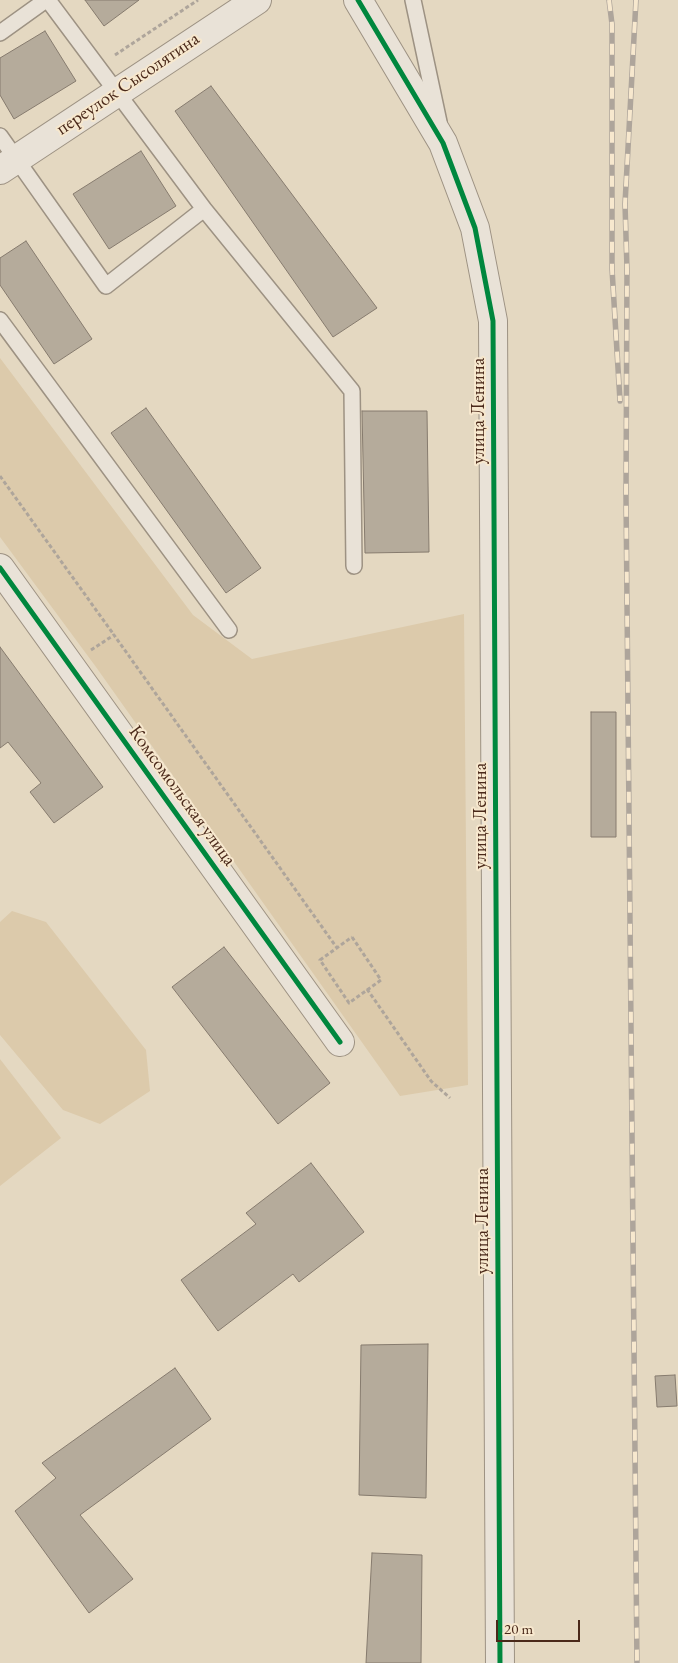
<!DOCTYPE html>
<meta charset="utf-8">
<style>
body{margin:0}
#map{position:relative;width:678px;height:1663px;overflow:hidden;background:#e4d8c1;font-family:"EB Garamond",serif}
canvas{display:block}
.scale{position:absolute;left:496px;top:1620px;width:84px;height:22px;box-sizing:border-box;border:2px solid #4a291a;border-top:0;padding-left:6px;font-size:15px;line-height:18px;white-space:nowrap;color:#4a291a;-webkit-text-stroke:4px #f7e8ce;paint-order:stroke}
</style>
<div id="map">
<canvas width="678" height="1663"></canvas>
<div class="scale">20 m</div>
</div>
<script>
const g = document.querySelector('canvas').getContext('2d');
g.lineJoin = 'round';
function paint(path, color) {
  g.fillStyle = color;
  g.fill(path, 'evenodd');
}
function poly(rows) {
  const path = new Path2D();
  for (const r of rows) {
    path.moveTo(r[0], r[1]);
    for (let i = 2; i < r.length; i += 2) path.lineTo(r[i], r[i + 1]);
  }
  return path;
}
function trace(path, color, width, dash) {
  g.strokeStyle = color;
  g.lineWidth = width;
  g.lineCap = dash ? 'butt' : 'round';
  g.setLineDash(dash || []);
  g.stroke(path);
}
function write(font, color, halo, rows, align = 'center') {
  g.font = font + ' "EB Garamond",serif';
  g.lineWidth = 4;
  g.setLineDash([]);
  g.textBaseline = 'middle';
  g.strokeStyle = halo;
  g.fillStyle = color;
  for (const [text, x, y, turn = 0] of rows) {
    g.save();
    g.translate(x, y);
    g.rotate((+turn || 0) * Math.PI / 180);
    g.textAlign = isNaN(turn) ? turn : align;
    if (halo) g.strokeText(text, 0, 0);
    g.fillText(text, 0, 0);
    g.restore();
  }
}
paint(poly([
 [0,358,193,615,252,659,464,614,468,1085,400,1096,96,667,0,537],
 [12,911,46,922,146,1050,150,1091,100,1124,63,1110,0,1035,0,922],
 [0,1059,61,1138,0,1186]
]), '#dccaab');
const building = poly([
 [85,0,139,0,104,26,85,0],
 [45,31,76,81,14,119,0,95,0,58,45,31],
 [211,86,377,308,333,337,175,111,211,86],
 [141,151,176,206,109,249,73,194,141,151],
 [26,241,92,339,54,364,0,285,0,258,26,241],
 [146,408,261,568,226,593,111,433,146,408],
 [362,411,427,411,429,552,365,553,362,411],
 [0,647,103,787,54,823,30,792,41,783,8,742,0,748,0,647],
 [591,712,616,712,616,837,591,837,591,712],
 [224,947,330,1083,278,1124,172,987,224,947],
 [311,1163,364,1232,299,1282,293,1274,218,1331,181,1280,256,1224,246,1213,311,1163],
 [428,1344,426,1498,359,1495,361,1345,428,1344],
 [175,1368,211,1419,80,1515,133,1579,89,1613,15,1511,56,1478,42,1463,175,1368],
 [675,1375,677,1406,657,1407,655,1376,675,1375],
 [372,1553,422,1555,421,1663,366,1663,372,1553]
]);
paint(building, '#b5ab9b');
trace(building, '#867b6e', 1);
const service = poly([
 [48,0,204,209,352,391,354,566],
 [413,0,439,122],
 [0,33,46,0],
 [0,136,106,286,204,209],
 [0,320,229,630]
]);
const minor = poly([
 [0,170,257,0],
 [0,568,340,1042]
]);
const tertiary = poly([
 [358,0,443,143,475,228,493,321,500,1663]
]);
trace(service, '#9d9283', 18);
trace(minor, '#9d9283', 30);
trace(tertiary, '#9d9283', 30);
trace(poly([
 [115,55,198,0],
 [0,476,114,635],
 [91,650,114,635,337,948],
 [352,937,381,980,349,1003,320,960,352,937],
 [367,989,431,1081,450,1098]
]), '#aea59b', 3, [4, 2.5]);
trace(service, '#e9e2d7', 15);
trace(minor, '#e9e2d7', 28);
trace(tertiary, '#e9e2d7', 28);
const rail = poly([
 [609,0,612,24,612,269,620,401],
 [636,0,625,204,627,269,626,496,637,1663]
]);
trace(rail, '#aea59b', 5.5);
trace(rail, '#f7e8ce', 4, [11]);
trace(poly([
 [358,0,443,143,475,228,493,321,500,1663],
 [0,568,340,1042]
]), '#00873e', 5);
write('19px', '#4a291a', '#f7e8ce', [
 ["переулок Сысолятина",128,84,-34],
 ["улица Ленина",479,411,-90],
 ["Комсомольская улица",182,796,54],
 ["улица Ленина",481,816,-90],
 ["улица Ленина",483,1221,-90]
]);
</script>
